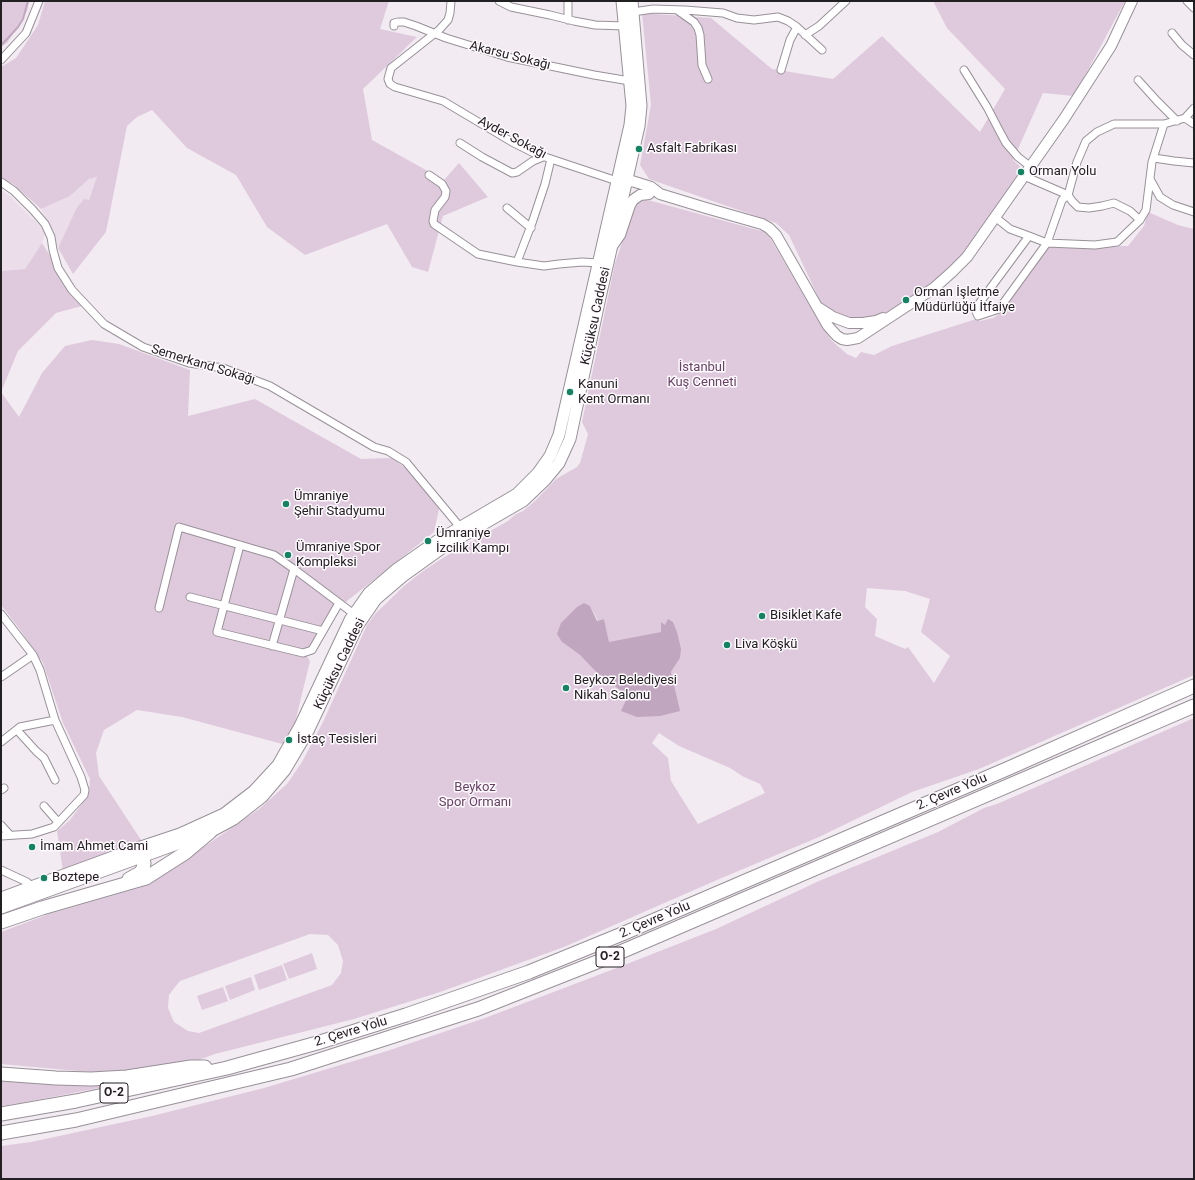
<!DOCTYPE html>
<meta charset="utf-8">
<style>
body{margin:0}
#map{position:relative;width:1195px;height:1180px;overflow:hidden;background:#f3ebf2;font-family:Roboto,sans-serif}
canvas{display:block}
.frame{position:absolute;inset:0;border:2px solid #232023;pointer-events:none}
</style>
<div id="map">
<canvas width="1195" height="1180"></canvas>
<div class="frame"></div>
</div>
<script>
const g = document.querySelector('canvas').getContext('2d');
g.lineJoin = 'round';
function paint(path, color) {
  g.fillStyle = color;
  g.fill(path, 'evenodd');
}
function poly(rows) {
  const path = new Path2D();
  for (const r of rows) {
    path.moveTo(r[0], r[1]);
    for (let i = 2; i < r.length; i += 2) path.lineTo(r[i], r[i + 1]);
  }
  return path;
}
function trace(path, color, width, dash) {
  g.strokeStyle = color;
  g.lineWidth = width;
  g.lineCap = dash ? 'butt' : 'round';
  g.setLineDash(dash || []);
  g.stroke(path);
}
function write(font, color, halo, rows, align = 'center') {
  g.font = font + ' Roboto,sans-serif';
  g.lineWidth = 3;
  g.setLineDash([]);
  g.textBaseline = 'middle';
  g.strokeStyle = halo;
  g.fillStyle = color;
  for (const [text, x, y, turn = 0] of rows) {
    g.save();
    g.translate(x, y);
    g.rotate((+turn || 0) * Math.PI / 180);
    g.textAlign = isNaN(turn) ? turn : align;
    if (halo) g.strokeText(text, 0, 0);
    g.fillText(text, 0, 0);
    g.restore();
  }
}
paint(poly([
 [98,177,89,201,76,209,58,248,52,229,41,209,70,196,89,179],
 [1,190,10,196,46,232,42,243,25,269,1,271]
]), '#ebddea');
paint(poly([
 [1,1,29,1,27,11,7,43,1,47],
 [45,1,389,1,380,29,417,37,363,89,372,140,444,180,459,163,488,197,443,216,428,272,412,267,387,224,305,255,267,227,236,175,187,148,152,110,137,117,127,126,106,232,73,274,58,248,76,209,84,199,89,200,97,177,89,179,70,196,41,209,13,184,1,179,1,67,16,58,38,25],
 [933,1,1125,1,1074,96,1043,93,1013,160,1026,172,959,261,913,298,875,318,843,318,822,305,789,235,776,223,649,179,640,165,651,105,642,13,711,18,772,69,833,79,882,36,980,132,1005,89,947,28],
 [642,199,648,200,765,232,769,236,821,325,832,341,847,354,856,358,861,352,874,355,892,346,976,319,980,321,993,318,1002,312,1047,247,1128,246,1144,226,1148,212,1178,225,1194,229,1194,675,979,769,912,792,819,837,717,880,564,947,440,992,354,1019,215,1054,196,1061,138,1071,100,1073,1,1064,1,932,49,914,142,887,176,866,259,809,287,784,302,762,323,722,367,625,375,614,404,586,426,569,446,556,508,521,516,514,523,511,535,501,556,479,577,467,580,463,588,434,582,422,615,263,633,211,636,203],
 [867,588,905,591,930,599,921,632,950,656,934,683,908,647,905,649,875,636,877,619,865,607],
 [590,606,598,621,604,619,609,643,661,632,665,625,680,658,671,672,628,697,598,674,580,655,562,642],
 [659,733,679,746,730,768,744,777,760,784,765,793,698,824,671,781,668,758,652,743],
 [310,934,328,935,338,945,343,961,341,973,332,985,199,1033,188,1031,174,1022,168,1008,169,995,175,987,180,981],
 [42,243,82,306,56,313,18,351,1,392,1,271,25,269],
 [92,340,119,344,190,370,188,416,255,399,361,459,392,458,412,473,439,509,434,532,342,605,315,652,306,655,310,661,293,731,286,745,182,717,137,710,104,730,96,753,99,776,143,843,63,871,57,831,70,820,89,794,90,779,63,723,43,663,21,631,1,605,1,392,19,417,42,373,65,346],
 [1194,718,1194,1179,1,1179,1,1146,31,1142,152,1116,264,1088,387,1051,485,1018,614,969,716,929,819,881,938,832,984,808,997,804],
 [312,953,317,969,289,979,283,964],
 [282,965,287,980,259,990,254,975],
 [251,977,255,990,230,1000,225,986],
 [223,987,228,1001,202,1010,197,996],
 [1,1081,36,1083,120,1084,21,1103,1,1106]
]), '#dfcadd');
paint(poly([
 [584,603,590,606,597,621,604,619,609,642,661,632,661,622,665,625,668,619,673,622,677,632,681,649,680,658,671,672,680,711,660,716,637,717,621,711,628,696,598,674,580,655,562,642,557,634,561,623,577,607]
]), '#c0a6be');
trace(poly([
 [1,45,9,37,18,27,23,19,28,1]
]), '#c0a6be', 2);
const street = poly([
 [451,1,450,13,448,20,439,30,391,68,388,79,390,84,395,87,443,101,512,142,536,154,617,181],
 [499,1,511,7,550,15,574,21,595,25,625,26],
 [568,1,568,20],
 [1187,1,1194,8],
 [677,10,694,22,698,28,700,35,702,65,708,79],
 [633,12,653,9,685,10,723,13,737,18,754,20,778,17,788,21,797,27,822,50],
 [394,26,394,23,398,22,404,22,416,26,446,38,507,57,594,75,630,81],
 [1172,33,1182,45,1194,55],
 [805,35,819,26,846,1],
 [1,60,26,33,39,1],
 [781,70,790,40,797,27],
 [964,70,987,107,1000,132,1006,143,1018,157,1031,167],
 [1138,80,1157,101,1177,121],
 [1185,118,1194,124],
 [460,143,482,157,512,173,517,172,533,161,543,157],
 [1154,158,1174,161,1194,163],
 [551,159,545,184,532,223,517,262,544,266,559,264,582,262,599,263],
 [429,175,442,184,446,191,445,197,435,210,433,221,434,224,478,254,517,262],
 [1024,176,1068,195,1072,201,1078,207,1089,208,1102,206,1114,203,1130,211,1140,220],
 [1150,179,1160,197,1173,205,1194,212],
 [1,182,14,191,33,210,45,224,51,237,53,250,58,268,72,290,104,324,143,347,189,363,223,368,270,386,362,440,374,447,388,451,406,462,460,527],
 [507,208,531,228],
 [995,217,1010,229,1029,236,975,309,978,316,999,309,1047,243,1062,200,1068,195,1077,162,1086,141,1097,132,1114,124,1164,124],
 [1029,236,1047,243,1095,245,1117,242,1140,220,1146,210,1152,162,1164,124,1185,118,1194,108],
 [240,545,217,632,303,653,312,650,339,603],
 [190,597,323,631],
 [159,608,179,527,274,555,294,569,354,614],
 [1,614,33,655,40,670,55,720,81,777,85,790,84,795,54,827,32,834,1,836],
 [272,646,294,569],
 [1,677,33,655],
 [17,730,36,751,44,758,55,780],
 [1,742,20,727,55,720],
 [1,790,4,788],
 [44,806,58,822],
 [1,825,10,835],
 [1,870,27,882,32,887]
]);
const secondary = poly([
 [626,183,632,181,651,187,660,194,706,208,762,224,769,228,776,235,828,326,837,336,842,339,847,340,858,338,934,288,952,272,967,257,1064,119,1111,46,1132,1],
 [613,245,620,235,630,205,633,200,640,195,649,194],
 [819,308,833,317,849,323,863,323,876,321,883,318]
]);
const primary = poly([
 [1,898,132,850,180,834,224,814,254,791,278,765,300,726,350,620,369,593,397,569,437,541,517,494,538,473,550,456,559,435,630,125,632,106,622,1],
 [1,908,210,832,234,819,262,797,285,770,308,731,358,625,376,599,403,576,442,548,523,501,545,480,559,463,570,439,599,302,639,126,641,106,632,1]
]);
const highway = poly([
 [129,879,140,873,143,869,144,863,142,857],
 [1,922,42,908,146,878,185,853,210,832],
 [1,1074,56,1078,91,1079,127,1077,191,1067,205,1067],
 [1,1114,76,1101,227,1068,317,1043,406,1015,529,972,622,934,1009,768,1194,686],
 [1,1133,76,1120,291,1069,478,1009,602,960,1194,706]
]);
trace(street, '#989198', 9);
trace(secondary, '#989198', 12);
trace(primary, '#989198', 13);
trace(highway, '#989198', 15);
trace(street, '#fff', 7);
trace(secondary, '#fff', 10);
trace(primary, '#fff', 11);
trace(highway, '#fff', 13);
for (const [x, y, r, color] of [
 [639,149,4,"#138361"],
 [1021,172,4,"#138361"],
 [906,300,4,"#138361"],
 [570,392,4,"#138361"],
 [286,504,4,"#138361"],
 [428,541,4,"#138361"],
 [288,555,4,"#138361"],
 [762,616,4,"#138361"],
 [727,645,4,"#138361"],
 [566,688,4,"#138361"],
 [289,740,4,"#138361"],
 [32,847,4,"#138361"],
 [44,878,4,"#138361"]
]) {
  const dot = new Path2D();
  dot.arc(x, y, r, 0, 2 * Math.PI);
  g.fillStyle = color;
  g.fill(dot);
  trace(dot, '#fefafe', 1.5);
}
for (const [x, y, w] of [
 [610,957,28],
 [114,1093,28]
]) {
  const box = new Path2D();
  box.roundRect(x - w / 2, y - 10, w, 20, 3);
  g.fillStyle = '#fefafe';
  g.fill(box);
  trace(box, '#232023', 1);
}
write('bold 12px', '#232023', null, [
 ["O-2",610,957],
 ["O-2",114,1093]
]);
write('13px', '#232023', '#fefafe', [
 ["Akarsu Sokağı",510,56,14],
 ["Ayder Sokağı",512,138,28],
 ["Küçüksu Caddesi",596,316,-78],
 ["Semerkand Sokağı",203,365,17],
 ["Küçüksu Caddesi",340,664,-64],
 ["2. Çevre Yolu",952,792,-23],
 ["2. Çevre Yolu",655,920,-23],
 ["2. Çevre Yolu",351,1032,-17]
]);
write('13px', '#232023', '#fefafe', [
 ["Asfalt Fabrikası",647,149],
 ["Orman Yolu",1029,172],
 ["Orman İşletme",914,293],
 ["Müdürlüğü İtfaiye",914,308],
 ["Kanuni",578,385],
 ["Kent Ormanı",578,400],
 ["Ümraniye",294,497],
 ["Şehir Stadyumu",294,512],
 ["Ümraniye",436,534],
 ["İzcilik Kampı",436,549],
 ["Ümraniye Spor",296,548],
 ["Kompleksi",296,563],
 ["Bisiklet Kafe",770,616],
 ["Liva Köşkü",735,645],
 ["Beykoz Belediyesi",574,681],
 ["Nikah Salonu",574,696],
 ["İstaç Tesisleri",297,740],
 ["İmam Ahmet Cami",40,847],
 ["Boztepe",52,878]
], 'left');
write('13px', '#674165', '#fefafe', [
 ["İstanbul",702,368],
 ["Kuş Cenneti",702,383],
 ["Beykoz",475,788],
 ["Spor Ormanı",475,803]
]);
</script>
